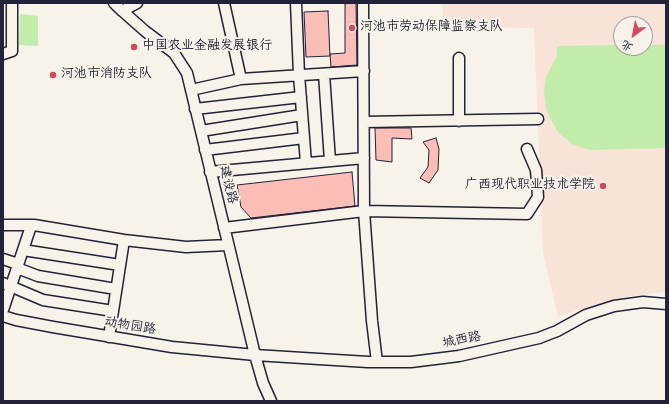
<!DOCTYPE html>
<meta charset="utf-8">
<style>
body{margin:0}
#map{position:relative;width:669px;height:404px;overflow:hidden;background:#f7f3e8;font-family:Kalam,"LXGW WenKai TC",sans-serif}
canvas{display:block}
.frame{position:absolute;inset:0;border:4px solid #22223b;pointer-events:none}
.north{position:absolute;left:613px;top:16px;width:40px;height:40px;box-sizing:border-box;background:#f7f3e8;border:1px solid #a29fa3;border-radius:50%;rotate:212deg;font-size:11px;font-weight:700;line-height:16px;text-align:center;color:#22223b}
.north::after{content:'';display:block;margin:auto;width:14px;height:18px;background:#d1495b;clip-path:polygon(50% 0,100% 100%,50% 72%,0 100%)}
</style>
<div id="map">
<canvas width="669" height="404"></canvas>
<div class="frame"></div>
<div class="north">北</div>
</div>
<script>
const g = document.querySelector('canvas').getContext('2d');
g.lineJoin = 'round';
function paint(path, color) {
  g.fillStyle = color;
  g.fill(path, 'evenodd');
}
function poly(rows) {
  const path = new Path2D();
  for (const r of rows) {
    path.moveTo(r[0], r[1]);
    for (let i = 2; i < r.length; i += 2) path.lineTo(r[i], r[i + 1]);
  }
  return path;
}
function trace(path, color, width, dash) {
  g.strokeStyle = color;
  g.lineWidth = width;
  g.lineCap = dash ? 'butt' : 'round';
  g.setLineDash(dash || []);
  g.stroke(path);
}
function write(font, color, halo, rows, align = 'center') {
  g.font = font + ' Kalam,"LXGW WenKai TC",sans-serif';
  g.lineWidth = 4;
  g.setLineDash([]);
  g.textBaseline = 'middle';
  g.strokeStyle = halo;
  g.fillStyle = color;
  for (const [text, x, y, turn = 0] of rows) {
    g.save();
    g.translate(x, y);
    g.rotate((+turn || 0) * Math.PI / 180);
    g.textAlign = isNaN(turn) ? turn : align;
    if (halo) g.strokeText(text, 0, 0);
    g.fillText(text, 0, 0);
    g.restore();
  }
}
paint(poly([
 [442,3,666,3,666,292,663,292,633,296,578,310,558,317,543,252,534,28,444,27],
 [621,24,645,24,645,48,621,48]
]), '#f8e3d9');
paint(poly([
 [20,14,38,16,38,46,19,45],
 [621,45,621,48,645,48,645,45,666,45,666,148,589,150,572,144,558,132,547,112,544,92,546,77,557,56,557,46]
]), '#c2eca9');
const building = poly([
 [349,3,356,3,357,65,331,67,330,54,345,53,345,4,349,3],
 [328,11,330,56,306,57,304,12,328,11],
 [375,128,411,128,412,139,392,138,392,162,376,160,375,128],
 [436,138,439,149,438,170,429,183,420,178,428,167,429,150,423,142,436,138],
 [352,172,355,206,251,218,241,207,237,185,352,172]
]);
paint(building, '#fabeb7');
trace(building, '#22223b', 1);
const minor = poly([
 [114,3,119,8,145,31,174,53,187,73,255,355,263,383,271,401],
 [224,3,241,79],
 [296,3,299,75,306,163],
 [122,11,137,3],
 [3,54,12,51,12,3],
 [324,74,330,161],
 [191,90,241,79,364,71],
 [195,109,301,97],
 [459,121,459,58],
 [364,122,538,119],
 [201,131,302,115],
 [205,150,304,138],
 [210,172,364,158],
 [3,225,34,225,124,240,186,247,228,245],
 [224,228,364,211,363,3],
 [23,250,120,265],
 [3,259,18,264],
 [17,268,38,276,116,289],
 [3,283,43,300,113,311],
 [3,310,31,226],
 [3,316,16,320,53,327,172,347,255,355,319,359,368,362,411,362,459,356,539,338,557,331,586,315,614,306,643,302,666,304],
 [109,337,124,240],
 [377,362,372,321,364,211,527,214,538,197,536,170,527,149]
]);
trace(minor, '#22223b', 13);
trace(minor, '#f7f3e8', 10);
for (const [x, y, r, color] of [
 [352,28,4,"#d1495b"],
 [134,47,4,"#d1495b"],
 [53,75,4,"#d1495b"],
 [603,186,4,"#d1495b"]
]) {
  const dot = new Path2D();
  dot.arc(x, y, r, 0, 2 * Math.PI);
  g.fillStyle = color;
  g.fill(dot);
  trace(dot, '#f7f3e8', 1.5);
}
write('13px', '#22223b', '#f7f3e8', [
 ["河池市劳动保障监察支队",360,28],
 ["中国农业金融发展银行",142,47],
 ["河池市消防支队",61,75],
 ["广西现代职业技术学院",595,186,"right"]
], 'left');
write('13px', '#22223b', '#f7f3e8', [
 ["建设路",227,185,76],
 ["动物园路",130,327,9],
 ["城西路",462,341,-11]
]);
</script>
